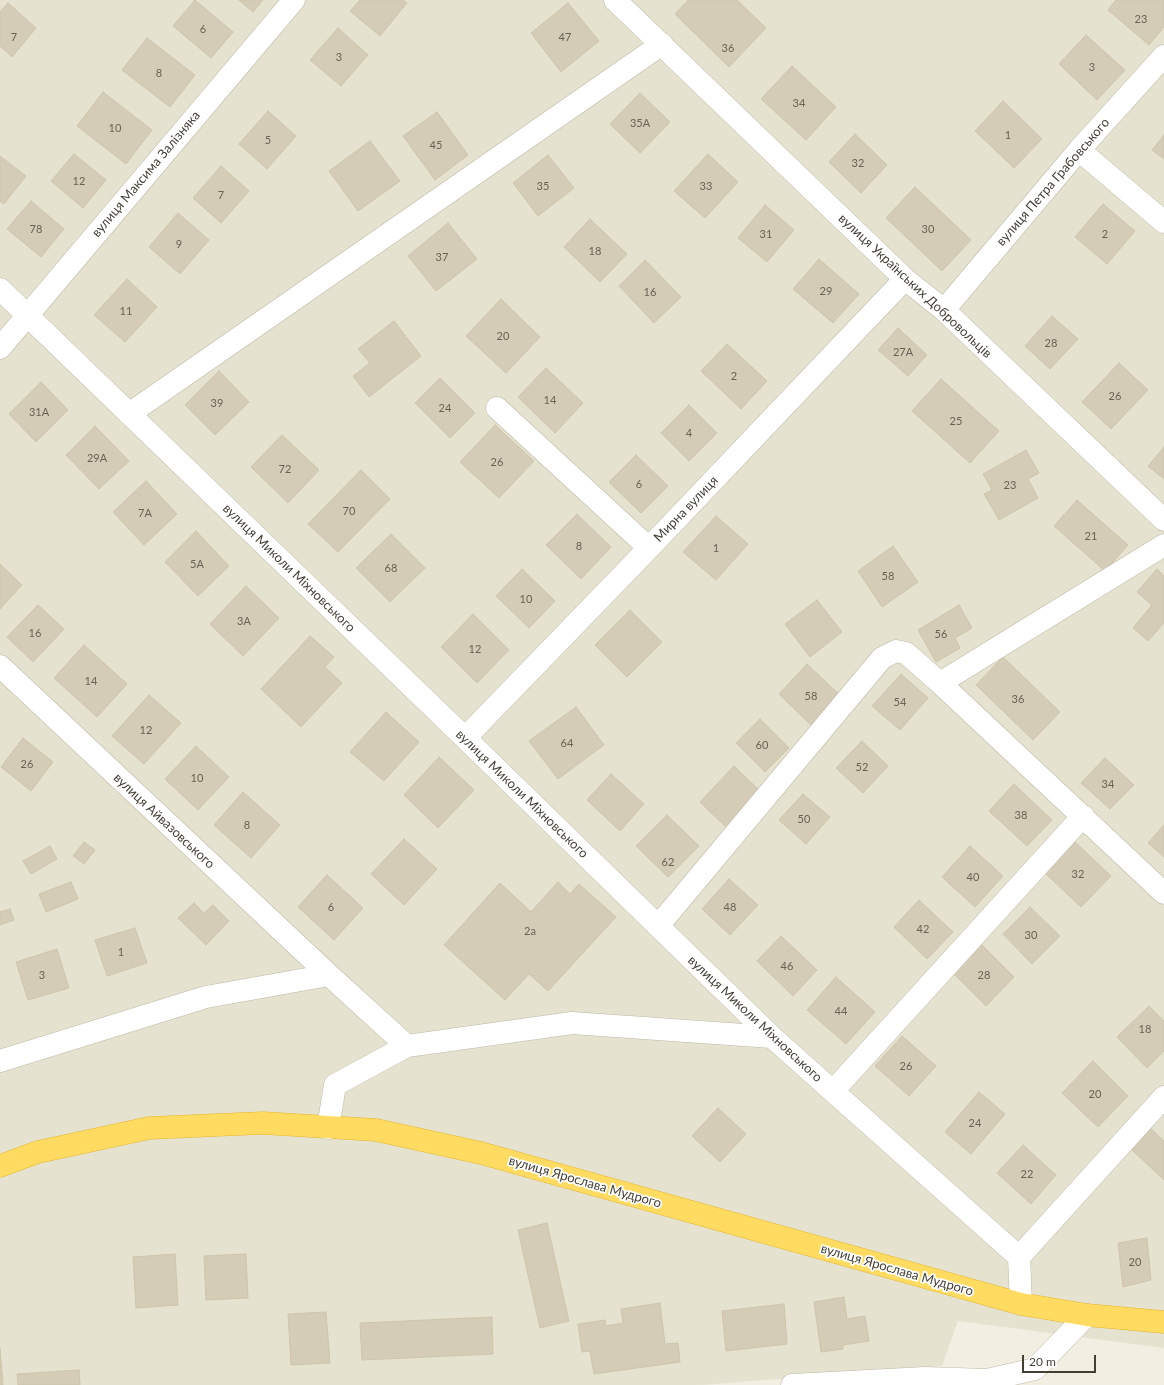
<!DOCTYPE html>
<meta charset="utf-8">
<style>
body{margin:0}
#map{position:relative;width:1164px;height:1385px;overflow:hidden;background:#f2efe2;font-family:Lato,sans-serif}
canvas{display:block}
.scale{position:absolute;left:1022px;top:1355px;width:74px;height:18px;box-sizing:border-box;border:2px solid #443f33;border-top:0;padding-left:5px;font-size:12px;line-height:14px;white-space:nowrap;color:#443f33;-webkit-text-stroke:3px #fff;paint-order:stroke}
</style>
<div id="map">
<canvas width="1164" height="1385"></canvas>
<div class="scale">20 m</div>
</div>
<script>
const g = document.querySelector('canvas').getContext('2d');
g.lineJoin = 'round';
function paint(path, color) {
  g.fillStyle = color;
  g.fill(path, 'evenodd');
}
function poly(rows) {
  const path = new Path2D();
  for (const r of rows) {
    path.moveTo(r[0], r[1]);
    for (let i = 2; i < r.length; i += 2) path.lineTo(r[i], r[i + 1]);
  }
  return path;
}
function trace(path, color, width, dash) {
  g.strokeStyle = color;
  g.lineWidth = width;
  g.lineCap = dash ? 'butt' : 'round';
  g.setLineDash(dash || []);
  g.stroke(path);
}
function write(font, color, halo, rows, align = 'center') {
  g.font = font + ' Lato,sans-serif';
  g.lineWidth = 3.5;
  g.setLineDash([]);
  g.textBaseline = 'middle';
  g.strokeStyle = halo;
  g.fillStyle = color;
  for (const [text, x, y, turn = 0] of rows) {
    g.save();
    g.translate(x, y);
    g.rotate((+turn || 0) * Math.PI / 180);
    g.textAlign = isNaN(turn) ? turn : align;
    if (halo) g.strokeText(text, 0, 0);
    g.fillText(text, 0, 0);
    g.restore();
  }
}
paint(poly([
 [0,0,1164,0,1164,1348,958,1321,942,1366,703,1385,0,1385]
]), '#e6e2d0');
const building = poly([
 [195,0,233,32,211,58,173,26,195,0],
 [239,0,263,0,253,12,239,0],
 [360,0,403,0,407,3,380,36,350,11,360,0],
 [688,0,737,0,766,28,729,67,675,14,688,0],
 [1116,0,1164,0,1164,27,1149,45,1108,10,1116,0],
 [8,3,36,28,12,57,0,46,0,12,8,3],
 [568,3,599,41,561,72,531,33,568,3],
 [338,28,368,55,341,86,310,60,338,28],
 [1086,35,1125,70,1097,100,1059,64,1086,35],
 [147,38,195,75,170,107,122,70,147,38],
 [792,66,836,107,806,140,761,99,792,66],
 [103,92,152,130,126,164,77,126,103,92],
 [640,93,670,122,640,153,610,124,640,93],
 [1003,101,1042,139,1014,168,975,131,1003,101],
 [268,111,296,136,267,169,239,144,268,111],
 [437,112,468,155,435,180,403,136,437,112],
 [855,134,887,165,861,193,829,162,855,134],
 [1164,135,1164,159,1152,150,1164,135],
 [370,141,400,181,358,211,329,171,370,141],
 [74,154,106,180,83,208,51,181,74,154],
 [708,154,738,182,705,218,674,191,708,154],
 [548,155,574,188,538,216,513,183,548,155],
 [0,156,26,176,4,204,0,201,0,156],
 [221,166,249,191,221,223,193,198,221,166],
 [915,187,971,240,942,271,886,218,915,187],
 [31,201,64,229,41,257,7,229,31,201],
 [1103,204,1135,231,1107,264,1075,237,1103,204],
 [765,205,794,230,767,262,738,238,765,205],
 [178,213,209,240,180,274,149,247,178,213],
 [590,219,627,254,600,282,564,247,590,219],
 [448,223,477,259,436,291,408,256,448,223],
 [819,259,859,294,833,323,793,289,819,259],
 [645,260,681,297,654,323,619,286,645,260],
 [127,279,157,307,125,342,94,315,127,279],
 [501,299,540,337,506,373,466,336,501,299],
 [1052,316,1078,339,1050,369,1025,346,1052,316],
 [394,321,421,356,369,397,353,376,370,363,358,349,394,321],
 [898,328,927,355,908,376,878,350,898,328],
 [727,344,767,381,741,409,701,371,727,344],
 [1119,363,1148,390,1111,429,1082,402,1119,363],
 [546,368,583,403,555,433,518,397,546,368],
 [219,371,249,402,215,435,185,405,219,371],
 [440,378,475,413,450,438,415,403,440,378],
 [941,379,999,431,970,463,912,411,941,379],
 [41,382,68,410,36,442,9,414,41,382],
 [689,405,717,433,689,461,661,433,689,405],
 [495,425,534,461,499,498,460,462,495,425],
 [95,426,129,461,99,489,66,455,95,426],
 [282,435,319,470,288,503,251,467,282,435],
 [1164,447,1164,479,1148,466,1164,447],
 [1026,450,1039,473,1028,479,1038,498,999,520,984,494,992,490,983,474,1026,450],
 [636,455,668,486,641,513,609,482,636,455],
 [361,470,390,499,338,552,308,524,361,470],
 [146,481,177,514,144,545,113,512,146,481],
 [1077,500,1128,545,1105,571,1054,526,1077,500],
 [577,514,611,547,581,579,546,545,577,514],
 [716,516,748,544,716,580,683,552,716,516],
 [196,531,229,566,198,596,165,562,196,531],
 [391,534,425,568,390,602,356,568,391,534],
 [893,546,918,582,882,607,858,571,893,546],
 [0,564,22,585,0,609,0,564],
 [522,569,555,601,529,628,496,596,522,569],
 [1157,569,1164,576,1164,623,1148,641,1133,628,1152,605,1137,592,1157,569],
 [246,586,279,618,243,656,210,624,246,586],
 [817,600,842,632,810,657,785,624,817,600],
 [38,605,64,629,33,662,7,637,38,605],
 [959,605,972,628,955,638,960,648,936,662,918,630,959,605],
 [630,610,662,642,627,677,595,645,630,610],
 [473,614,509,650,477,683,441,647,473,614],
 [310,636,334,657,325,667,342,683,301,727,261,689,310,636],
 [84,645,127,684,97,717,54,678,84,645],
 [1003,657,1060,712,1033,740,976,685,1003,657],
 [807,664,843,698,815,729,779,694,807,664],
 [901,674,928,698,900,730,872,706,901,674],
 [149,695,181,723,144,764,112,736,149,695],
 [576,707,604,745,558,779,529,741,576,707],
 [386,712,419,742,384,781,350,752,386,712],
 [760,719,789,748,765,772,736,743,760,719],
 [23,738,53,762,31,791,1,767,23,738],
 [862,741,888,766,863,793,836,768,862,741],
 [196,746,229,777,198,810,165,779,196,746],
 [439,757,474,790,438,828,404,795,439,757],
 [1105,758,1134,785,1110,809,1081,783,1105,758],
 [734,766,763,794,729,830,700,802,734,766],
 [611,774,644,804,620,831,587,800,611,774],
 [1014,784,1052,820,1027,846,989,811,1014,784],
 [243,792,280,825,251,858,214,825,243,792],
 [803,794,830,817,806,844,779,820,803,794],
 [667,815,699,846,668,877,636,846,667,815],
 [1164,825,1164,857,1148,843,1164,825],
 [404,839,437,869,404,905,371,874,404,839],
 [1074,841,1111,876,1081,907,1044,872,1074,841],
 [84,842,95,850,84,864,73,856,84,842],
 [50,846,57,859,31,874,23,861,50,846],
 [970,846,1003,876,975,907,942,877,970,846],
 [327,875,363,908,334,940,298,907,327,875],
 [729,879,758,905,730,935,702,909,729,879],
 [71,882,78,899,46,912,39,894,71,882],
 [558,882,570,894,579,884,616,917,548,991,529,974,505,1000,444,945,500,883,531,912,558,882],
 [919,900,953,932,927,959,894,927,919,900],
 [194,903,204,913,213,905,229,921,206,945,178,918,194,903],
 [1030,907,1060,936,1032,964,1003,934,1030,907],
 [10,909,14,920,0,925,0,912,10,909],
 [135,928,147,963,107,976,95,940,135,928],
 [781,936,817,970,793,996,757,961,781,936],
 [981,944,1014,977,986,1006,953,973,981,944],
 [57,949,69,988,28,1000,16,962,57,949],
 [836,977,875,1012,846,1044,807,1010,836,977],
 [1149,1006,1164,1021,1164,1051,1147,1068,1117,1037,1149,1006],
 [902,1036,936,1066,909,1096,875,1066,902,1036],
 [1093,1061,1128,1096,1098,1127,1062,1093,1093,1061],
 [979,1092,1005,1114,971,1154,945,1132,979,1092],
 [718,1108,746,1134,720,1162,692,1136,718,1108],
 [1150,1128,1164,1141,1164,1180,1131,1149,1150,1128],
 [1023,1145,1056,1175,1031,1204,997,1173,1023,1145],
 [547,1223,569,1321,540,1328,518,1230,547,1223],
 [1147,1238,1151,1280,1123,1287,1118,1243,1147,1238],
 [175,1254,178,1305,136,1308,133,1257,175,1254],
 [246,1254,248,1298,206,1300,204,1256,246,1254],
 [844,1297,847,1319,865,1316,869,1341,843,1345,843,1349,821,1352,814,1302,844,1297],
 [660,1303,665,1344,678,1343,680,1362,594,1374,590,1351,582,1352,578,1324,605,1320,606,1326,623,1323,621,1309,660,1303],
 [784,1304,787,1344,726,1351,722,1311,784,1304],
 [326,1312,330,1363,291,1365,288,1314,326,1312],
 [492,1317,493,1354,362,1360,360,1323,492,1317],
 [0,1349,3,1385,0,1385,0,1349],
 [79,1370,80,1385,18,1385,17,1374,79,1370]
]);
paint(building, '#d4ccb7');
trace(building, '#cfc5aa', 1);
const minor = poly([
 [615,0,905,279,944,310,1164,520],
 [1079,150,1164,222],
 [0,289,465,738,772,1037,1019,1257,1021,1304],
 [944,310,1079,150,1164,56],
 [0,348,294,0],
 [497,408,649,548],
 [129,414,662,44],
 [0,666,329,975,407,1046],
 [940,683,1164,545],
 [465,738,649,548,905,279],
 [658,926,882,658,896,651,906,653,940,683,1164,893],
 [0,1061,206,997,329,975],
 [833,1091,1083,816],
 [328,1128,335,1085,407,1046,572,1023,772,1037],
 [1019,1257,1164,1097],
 [792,1385,925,1378,987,1380,1035,1369,1087,1315]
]);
const highway = poly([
 [0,1166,38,1152,149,1128,263,1123,376,1130,481,1153,1021,1304,1087,1315,1164,1322]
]);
trace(minor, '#beb8a5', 23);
trace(highway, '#e4b52b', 23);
trace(minor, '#fff', 22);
trace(highway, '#ffdc61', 22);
write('11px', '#686254', null, [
 ["23",1141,19],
 ["6",203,29],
 ["7",14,37],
 ["47",565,37],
 ["36",728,48],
 ["3",339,57],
 ["3",1092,67],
 ["8",159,73],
 ["34",799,103],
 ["35А",640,123],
 ["10",115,128],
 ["1",1008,135],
 ["5",268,140],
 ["45",436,145],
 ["32",858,163],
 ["12",79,181],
 ["35",543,186],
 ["33",706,186],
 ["7",221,195],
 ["78",36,229],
 ["30",928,229],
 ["31",766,234],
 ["2",1105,234],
 ["9",179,244],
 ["18",595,251],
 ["37",442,257],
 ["29",826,291],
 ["16",650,292],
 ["11",126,311],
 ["20",503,336],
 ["28",1051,343],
 ["27А",903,352],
 ["2",734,376],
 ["26",1115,396],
 ["14",550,400],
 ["39",217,403],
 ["24",445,408],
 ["31А",39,412],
 ["25",956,421],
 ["4",689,433],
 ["29А",97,458],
 ["26",497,462],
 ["72",285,469],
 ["6",639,484],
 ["23",1010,485],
 ["70",349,511],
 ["7А",145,513],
 ["21",1091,536],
 ["8",579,546],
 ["1",716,548],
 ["5А",197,564],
 ["68",391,568],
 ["58",888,576],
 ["10",526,599],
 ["3А",244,621],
 ["16",35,633],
 ["56",941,634],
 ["12",475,649],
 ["14",91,681],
 ["58",811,696],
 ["36",1018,699],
 ["54",900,702],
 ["12",146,730],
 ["64",567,743],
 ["60",762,745],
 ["26",27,764],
 ["52",862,767],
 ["10",197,778],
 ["34",1108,784],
 ["38",1021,815],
 ["50",804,819],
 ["8",247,825],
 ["62",668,862],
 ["32",1078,874],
 ["40",973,877],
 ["6",331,907],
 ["48",730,907],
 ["42",923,929],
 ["2а",530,931],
 ["30",1031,935],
 ["1",121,952],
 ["46",787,966],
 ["3",42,975],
 ["28",984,975],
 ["44",841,1011],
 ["18",1145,1029],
 ["26",906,1066],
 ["20",1095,1094],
 ["24",975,1123],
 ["22",1027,1174],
 ["20",1135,1262]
]);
write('13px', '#443f33', '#fff', [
 ["вулиця Максима Залізняка",146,174,-50],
 ["вулиця Петра Грабовського",1053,182,-49],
 ["вулиця Українських Добровольців",915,286,43],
 ["Мирна вулиця",686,509,-46],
 ["вулиця Миколи Міхновського",289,568,44],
 ["вулиця Миколи Міхновського",522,794,44],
 ["вулиця Айвазовського",164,821,43],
 ["вулиця Миколи Міхновського",755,1019,43],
 ["вулиця Ярослава Мудрого",585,1182,16],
 ["вулиця Ярослава Мудрого",897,1270,16]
]);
</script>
